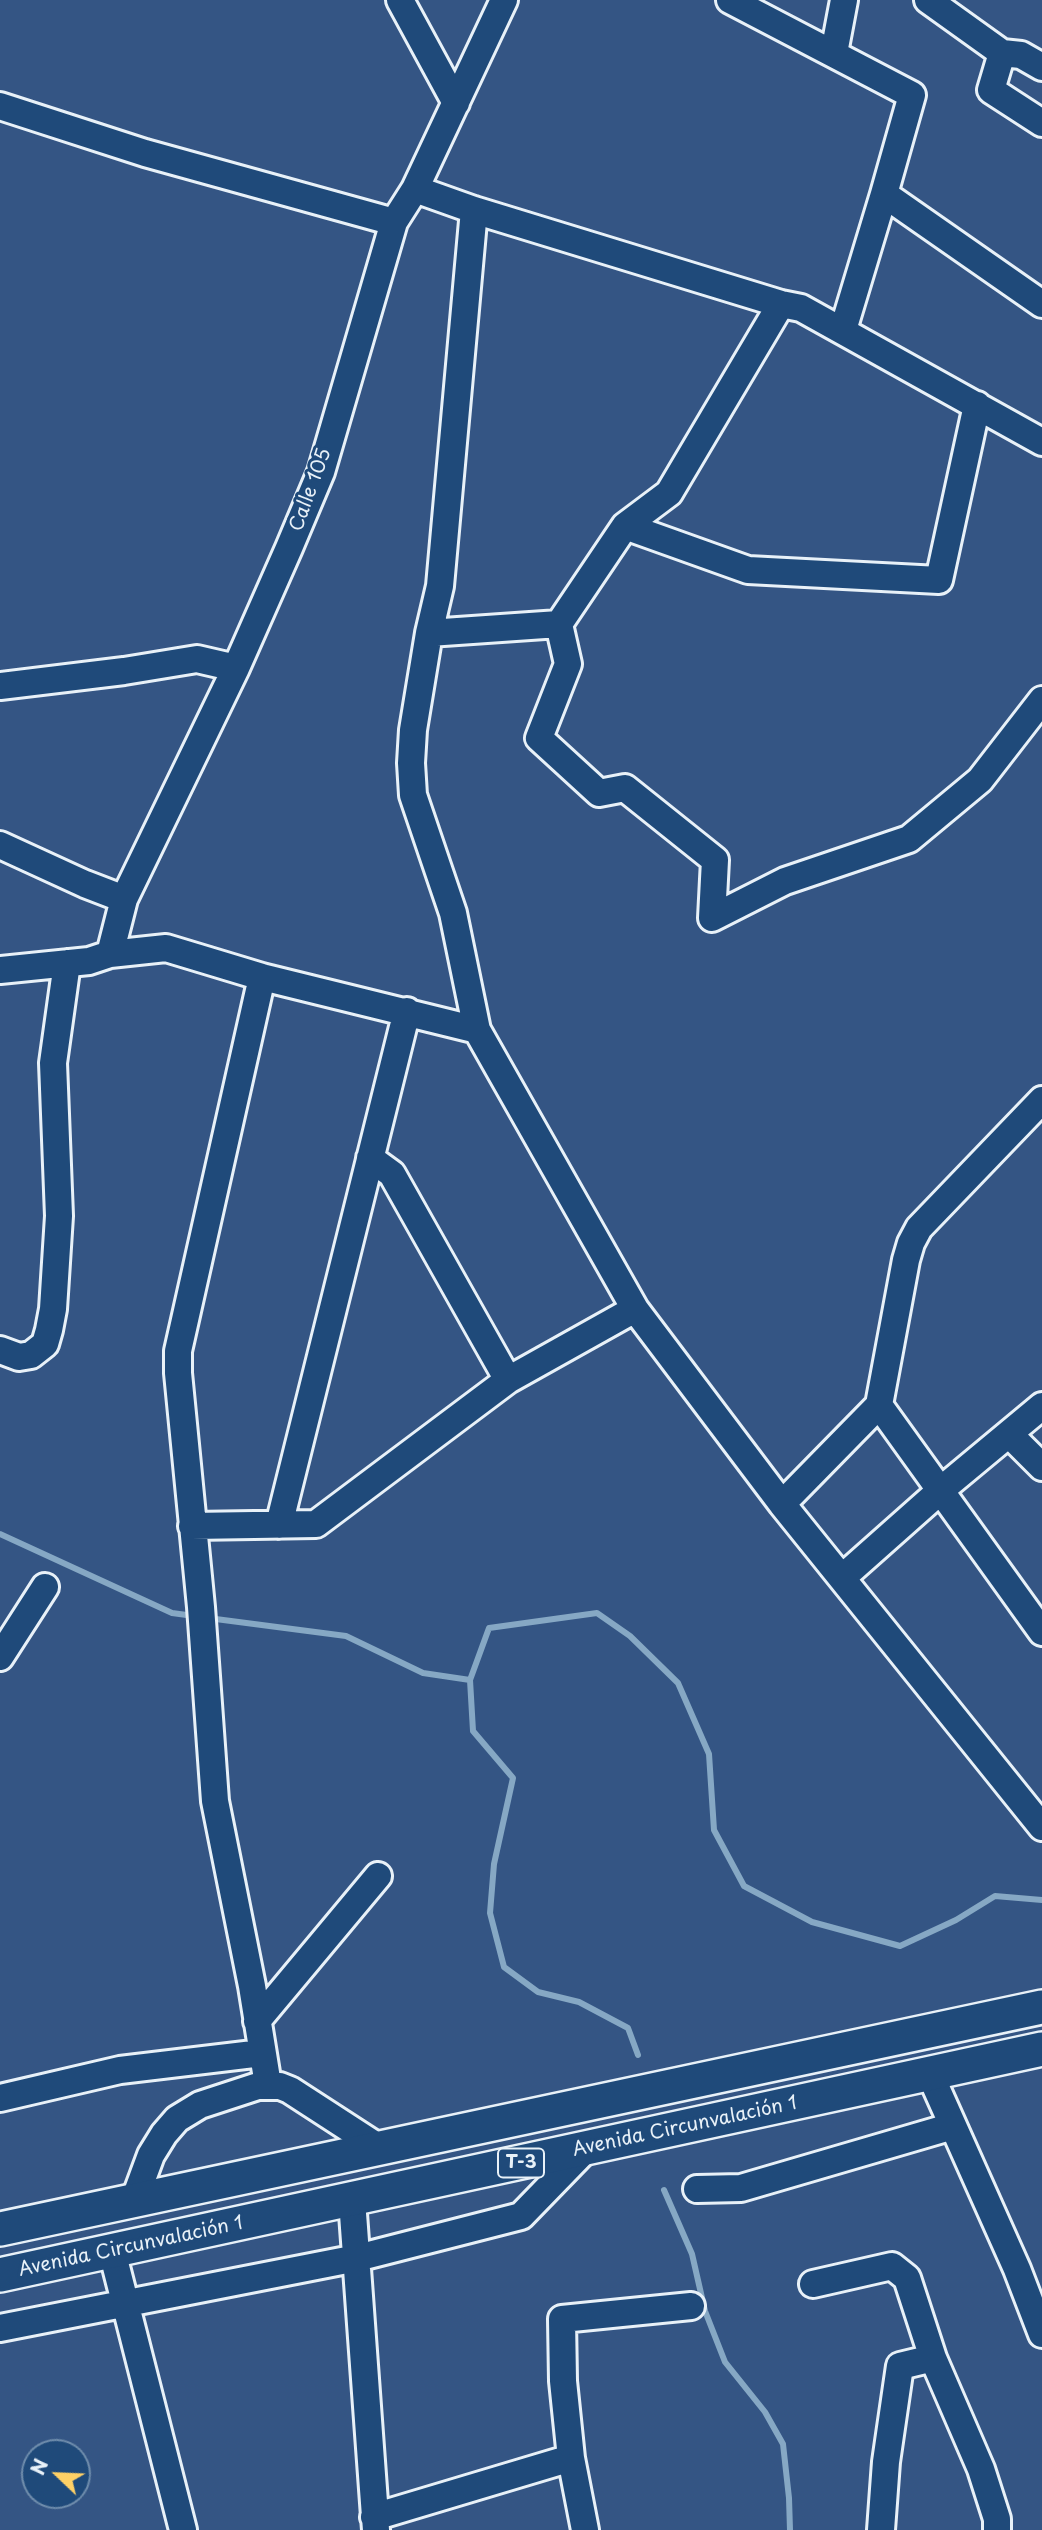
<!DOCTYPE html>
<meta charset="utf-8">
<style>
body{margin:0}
#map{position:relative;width:1042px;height:2530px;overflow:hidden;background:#345584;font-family:"Playpen Sans",sans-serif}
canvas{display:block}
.north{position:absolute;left:21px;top:2439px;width:70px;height:70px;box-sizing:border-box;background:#1f4a7a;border:2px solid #6f8dac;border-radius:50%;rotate:293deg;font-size:19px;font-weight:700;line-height:28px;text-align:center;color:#e8f1f8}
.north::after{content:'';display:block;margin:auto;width:24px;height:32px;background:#ffd166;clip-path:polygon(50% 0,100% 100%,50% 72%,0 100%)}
</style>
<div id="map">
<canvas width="1042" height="2530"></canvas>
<div class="north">N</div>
</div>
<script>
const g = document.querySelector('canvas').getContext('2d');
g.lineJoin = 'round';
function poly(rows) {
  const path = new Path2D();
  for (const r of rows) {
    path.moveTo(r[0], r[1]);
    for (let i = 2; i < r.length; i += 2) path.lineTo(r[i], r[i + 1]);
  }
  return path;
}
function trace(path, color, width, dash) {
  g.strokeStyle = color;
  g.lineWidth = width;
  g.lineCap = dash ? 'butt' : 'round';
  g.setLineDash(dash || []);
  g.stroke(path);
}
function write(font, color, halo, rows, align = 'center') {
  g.font = font + ' "Playpen Sans",sans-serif';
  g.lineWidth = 6;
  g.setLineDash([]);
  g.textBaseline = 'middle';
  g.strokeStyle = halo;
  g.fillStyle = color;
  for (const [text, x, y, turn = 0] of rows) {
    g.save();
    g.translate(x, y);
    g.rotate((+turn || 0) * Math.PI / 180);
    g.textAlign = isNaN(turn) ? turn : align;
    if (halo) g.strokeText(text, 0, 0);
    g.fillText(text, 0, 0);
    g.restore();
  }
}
trace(poly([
 [0,1534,172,1613,194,1616],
 [208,1618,346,1636,423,1673,470,1680,489,1628,597,1613,630,1636,678,1683,709,1754,714,1830,744,1886,812,1922,900,1946,956,1920,995,1896,1042,1900],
 [470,1680,473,1731,513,1778,494,1864,490,1913,504,1967,538,1992,579,2002,628,2028,638,2055],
 [664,2190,692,2254,705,2311,725,2362,765,2412,783,2444,789,2498,790,2530]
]), '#86a8c4', 6);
const minor = poly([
 [400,0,456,103],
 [730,0,912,95,884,194,1042,304],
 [928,0,1002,53,1021,55,1042,67],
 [834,53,844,0],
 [1002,53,991,90,1042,123],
 [0,106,145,153,394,222],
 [415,189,474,210,781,304,801,308,1042,442],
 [474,210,440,586,429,633,413,730,411,763,413,795,453,913,477,1030,635,1309,782,1504,1042,1827],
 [781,304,669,493,625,526,559,624,568,664,539,738,599,793,625,788,715,860,712,918,785,881,909,839,980,780,1042,700],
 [843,330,884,194],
 [625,526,748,570,939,580,977,405],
 [429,633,559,624],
 [0,686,124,671,197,659,236,668],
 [0,845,85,884,124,899],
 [110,954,166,948,262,977,477,1030],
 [0,970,89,961,110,954,124,899,236,668,289,548,321,472,394,222,415,189,504,0],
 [262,977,178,1351,178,1373,201,1607,215,1801,252,1986,268,2085],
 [370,1158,392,1174,508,1380],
 [0,1350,19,1357,31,1355,45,1344,49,1330,53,1309,59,1216,53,1063,67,963],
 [879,1405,1042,1632],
 [1010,1435,1042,1467],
 [782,1504,879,1405,906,1260,911,1243,919,1228,1042,1100],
 [279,1525,407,1011],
 [192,1526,316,1524,508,1380,635,1309],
 [843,1577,941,1490,1042,1406],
 [0,1657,45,1587],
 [257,2021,378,1876],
 [930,2074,1017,2269,1042,2334],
 [0,2098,120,2070,262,2053],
 [697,2189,741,2188,953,2126],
 [352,2200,376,2530],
 [134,2201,151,2155,164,2134,177,2119,200,2105,258,2086,280,2086,290,2090,381,2149],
 [112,2251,183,2530],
 [813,2284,892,2266,907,2278,933,2358,981,2469,997,2519,997,2530],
 [0,2328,357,2258,521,2216,586,2149],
 [374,2517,571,2458],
 [585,2530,571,2458,563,2381,562,2319,691,2306],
 [881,2530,886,2462,900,2366,933,2358]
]);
const major = poly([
 [0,2229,1042,2007],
 [0,2275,1042,2049]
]);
trace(minor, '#e8f1f8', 32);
trace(major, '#e8f1f8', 38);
trace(minor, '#1f4a7a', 26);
trace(major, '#1f4a7a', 33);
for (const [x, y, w] of [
 [521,2163,46]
]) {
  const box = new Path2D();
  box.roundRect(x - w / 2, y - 14.5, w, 29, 5);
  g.fillStyle = '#1f4a7a';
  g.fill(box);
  trace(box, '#e8f1f8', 2);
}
write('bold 18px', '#e8f1f8', null, [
 ["T-3",521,2163]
]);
write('19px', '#e8f1f8', '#1f4a7a', [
 ["Calle 105",311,490,-70],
 ["Avenida Circunvalación 1",685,2127,-12],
 ["Avenida Circunvalación 1",131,2247,-12]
]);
</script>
